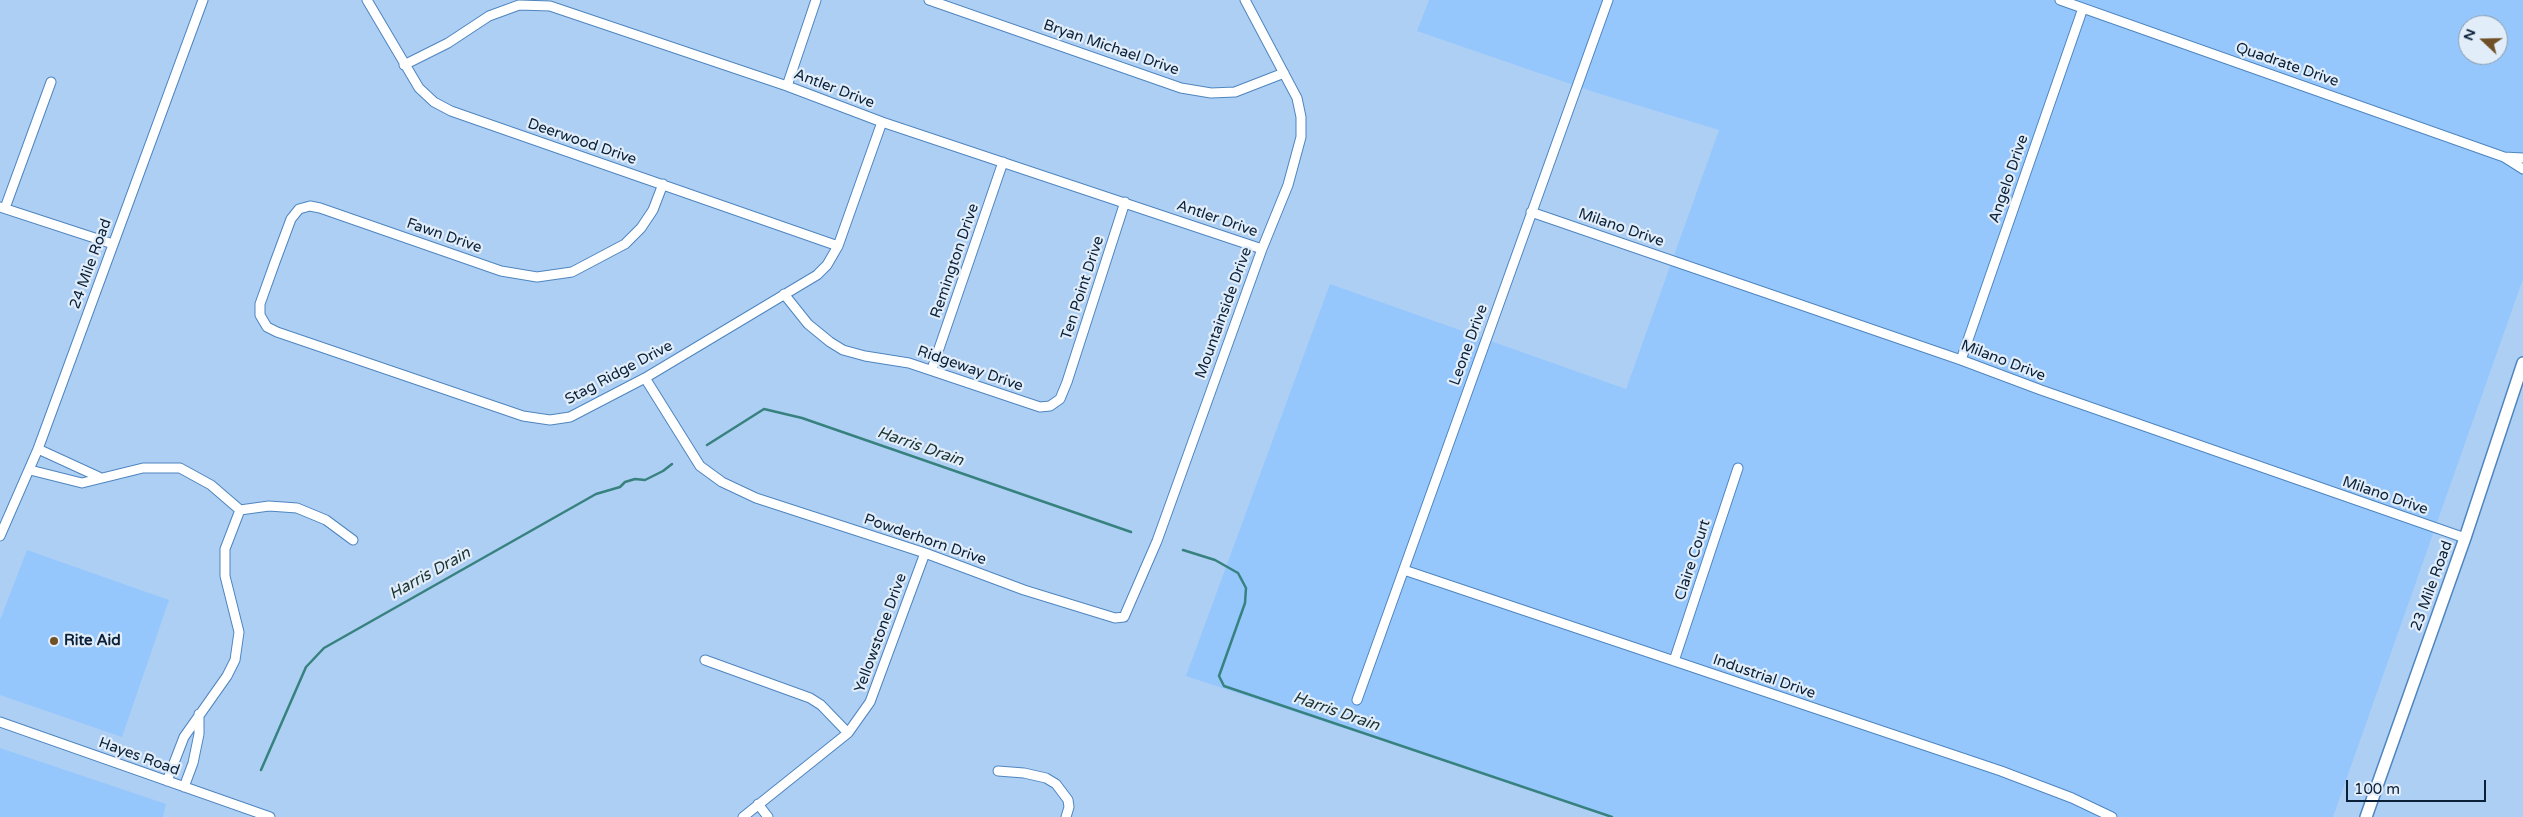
<!DOCTYPE html>
<style>
body{margin:0}
#map{position:relative;width:2523px;height:817px;overflow:hidden;background:#adcff4;font-family:"Varela Round",sans-serif}
canvas{display:block}
.north{position:absolute;left:2458px;top:15px;width:50px;height:50px;box-sizing:border-box;background:#e2edfa;border:1px solid #8b9bac;border-radius:50%;rotate:291deg;font-size:14px;font-weight:700;line-height:20px;text-align:center;color:#092038}
.north::after{content:'';display:block;margin:auto;width:18px;height:22px;background:#705026;clip-path:polygon(50% 0,100% 100%,50% 72%,0 100%)}
.scale{position:absolute;left:2346px;top:780px;width:140px;height:22px;box-sizing:border-box;border:2px solid #092038;border-top:0;padding-left:6px;font-size:15px;line-height:18px;white-space:nowrap;color:#092038;-webkit-text-stroke:4px #e2edfa;paint-order:stroke}
</style>
<div id="map">
<canvas width="2523" height="817"></canvas>
<div class="north">N</div>
<div class="scale">100 m</div>
</div>
<script>
const g = document.querySelector('canvas').getContext('2d');
g.lineJoin = 'round';
function paint(path, color) {
  g.fillStyle = color;
  g.fill(path, 'evenodd');
}
function poly(rows) {
  const path = new Path2D();
  for (const r of rows) {
    path.moveTo(r[0], r[1]);
    for (let i = 2; i < r.length; i += 2) path.lineTo(r[i], r[i + 1]);
  }
  return path;
}
function trace(path, color, width, dash) {
  g.strokeStyle = color;
  g.lineWidth = width;
  g.lineCap = dash ? 'butt' : 'round';
  g.setLineDash(dash || []);
  g.stroke(path);
}
function write(font, color, halo, rows, align = 'center') {
  g.font = font + ' "Varela Round",sans-serif';
  g.lineWidth = 4.5;
  g.setLineDash([]);
  g.textBaseline = 'middle';
  g.strokeStyle = halo;
  g.fillStyle = color;
  for (const [text, x, y, turn = 0] of rows) {
    g.save();
    g.translate(x, y);
    g.rotate((+turn || 0) * Math.PI / 180);
    g.textAlign = isNaN(turn) ? turn : align;
    if (halo) g.strokeText(text, 0, 0);
    g.fillText(text, 0, 0);
    g.restore();
  }
}
paint(poly([
 [1429,0,2523,0,2523,279,2333,817,1614,817,1186,676,1330,284,1626,389,1719,130,1594,92,1417,31],
 [2468,25,2498,25,2498,55,2468,55],
 [27,550,169,600,122,737,0,695,0,620],
 [0,748,166,804,163,817,0,817]
]), '#95c7fd');
trace(poly([
 [707,445,764,409,802,418,1131,532],
 [1183,550,1215,560,1238,573,1246,588,1245,603,1219,676,1224,686,1612,817],
 [261,770,306,667,324,648,596,494,620,487,625,482,635,479,645,480,663,471,672,464]
]), '#37827e', 2.5);
const minor = poly([
 [367,0,419,88,434,102,451,111,838,246],
 [929,0,1181,88,1211,93,1235,92,1284,73],
 [2060,0,2504,157],
 [404,65,448,43,489,16,519,5,550,6,787,86,882,122,1262,249],
 [787,86,816,0],
 [2523,158,2504,157,2523,169],
 [663,184,653,210,641,228,625,244,572,272,537,277,501,271,320,208,310,206,299,209,291,219,275,262,260,304,260,315,267,327,277,332,523,416,550,420,570,417,645,378,817,275,827,265,838,246,882,122],
 [0,207,113,244],
 [5,208,51,82],
 [1531,212,1961,360,2041,390,2465,538],
 [784,294,808,324,830,342,843,350,865,356,909,363,1025,402,1040,407,1050,406,1060,399,1067,382,1125,202],
 [1961,360,2083,8],
 [932,369,1003,162],
 [645,378,700,466,722,482,756,498,925,553,1024,590,1115,618,1124,617,1157,541,1262,249,1288,185,1301,137,1301,117,1297,98,1245,0],
 [38,449,99,477],
 [30,470,82,483,143,468,180,468,211,485,240,510],
 [240,510,269,506,297,508,326,520,353,540],
 [0,536,38,449,203,0],
 [1404,570,2001,771,2072,798,2112,817],
 [705,660,810,698,821,705,848,733],
 [1674,661,1738,468],
 [1357,700,1608,0],
 [0,722,270,817],
 [998,771,1024,773,1046,778,1056,784,1068,800,1069,807,1066,817],
 [167,781,184,737,227,676,235,660,239,632,225,576,225,549,240,510],
 [184,787,193,763,199,734,199,714],
 [758,804,768,817],
 [743,817,848,733,870,702,925,553]
]);
const major = poly([
 [2366,817,2465,538,2523,363]
]);
trace(minor, '#4e85bf', 11);
trace(major, '#4e85bf', 14);
trace(minor, '#fff', 9);
trace(major, '#fff', 11);
for (const [x, y, r, color] of [
 [54,641,5,"#705026"]
]) {
  const dot = new Path2D();
  dot.arc(x, y, r, 0, 2 * Math.PI);
  g.fillStyle = color;
  g.fill(dot);
  trace(dot, '#e2edfa', 2);
}
write('15px', '#092038', '#e2edfa', [
 ["Bryan Michael Drive",1111,48,19],
 ["Quadrate Drive",2287,65,19],
 ["Antler Drive",834,89,21],
 ["Deerwood Drive",582,142,19],
 ["Angelo Drive",2009,179,-71],
 ["Antler Drive",1217,219,19],
 ["Milano Drive",1621,228,19],
 ["Fawn Drive",444,236,19],
 ["Remington Drive",955,261,-71],
 ["24 Mile Road",91,264,-70],
 ["Ten Point Drive",1083,288,-72],
 ["Mountainside Drive",1224,313,-70],
 ["Leone Drive",1469,345,-70],
 ["Milano Drive",2003,361,21],
 ["Ridgeway Drive",970,369,19],
 ["Stag Ridge Drive",619,373,-28],
 ["Milano Drive",2385,496,19],
 ["Powderhorn Drive",925,540,19],
 ["Claire Court",1693,560,-72],
 ["23 Mile Road",2432,586,-70],
 ["Yellowstone Drive",881,633,-70],
 ["Industrial Drive",1764,677,19],
 ["Hayes Road",139,757,20]
]);
write('bold 15px', '#092038', '#e2edfa', [
 ["Rite Aid",64,641]
], 'left');
write('italic 16px', '#1a3331', '#e2edfa', [
 ["Harris Drain",920,447,19],
 ["Harris Drain",430,574,-29],
 ["Harris Drain",1336,712,19]
]);
</script>
